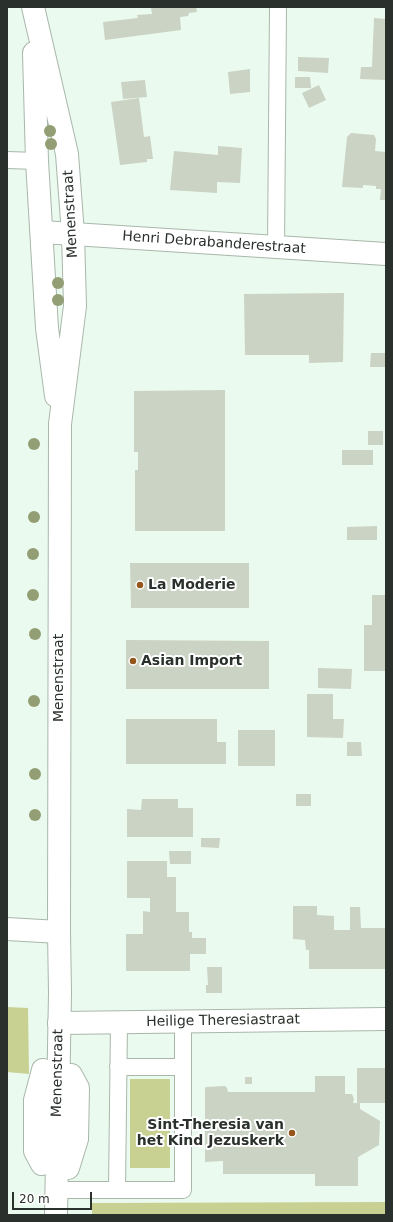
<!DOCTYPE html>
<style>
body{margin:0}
#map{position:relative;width:393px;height:1222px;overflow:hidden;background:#ebfaee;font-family:"DejaVu Sans",sans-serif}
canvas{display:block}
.frame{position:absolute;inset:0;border:8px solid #2a302b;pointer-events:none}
.scale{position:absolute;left:12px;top:1192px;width:80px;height:18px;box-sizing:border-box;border:2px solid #2a302b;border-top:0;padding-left:5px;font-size:12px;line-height:14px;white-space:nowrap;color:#2a302b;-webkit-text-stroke:3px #fff;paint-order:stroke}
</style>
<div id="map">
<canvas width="393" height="1222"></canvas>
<div class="frame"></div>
<div class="scale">20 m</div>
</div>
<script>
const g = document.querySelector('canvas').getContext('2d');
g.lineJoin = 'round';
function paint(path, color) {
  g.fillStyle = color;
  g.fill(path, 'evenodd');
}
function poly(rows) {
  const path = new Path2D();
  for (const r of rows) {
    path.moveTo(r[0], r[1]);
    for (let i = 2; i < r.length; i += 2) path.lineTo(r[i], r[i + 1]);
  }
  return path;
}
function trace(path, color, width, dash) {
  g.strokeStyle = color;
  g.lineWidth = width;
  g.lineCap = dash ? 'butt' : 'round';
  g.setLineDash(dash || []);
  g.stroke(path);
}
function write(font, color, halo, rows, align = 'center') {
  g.font = font + ' "DejaVu Sans",sans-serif';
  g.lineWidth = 4;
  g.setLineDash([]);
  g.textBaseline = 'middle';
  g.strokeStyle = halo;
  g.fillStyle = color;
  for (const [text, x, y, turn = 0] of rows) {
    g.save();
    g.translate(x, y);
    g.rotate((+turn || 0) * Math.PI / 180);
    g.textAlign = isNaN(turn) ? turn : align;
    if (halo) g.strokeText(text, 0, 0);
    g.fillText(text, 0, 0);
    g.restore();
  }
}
paint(poly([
 [7,1007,28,1008,29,1074,7,1072],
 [130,1079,170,1079,170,1168,130,1168],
 [386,1202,386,1215,92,1215,92,1203]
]), '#c8d092');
paint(poly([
 [161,7,196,7,197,12,189,13,188,16,180,17,181,30,105,40,103,22,138,18,137,15,152,14,151,8],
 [374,18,386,19,386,80,360,79,361,67,372,67],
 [298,57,329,58,328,73,298,71],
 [250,69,250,92,230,94,228,72],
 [295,77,310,77,311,88,295,88],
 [145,80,147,97,123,99,121,82],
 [319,85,326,100,309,108,302,93],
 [139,98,144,137,150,136,153,159,147,159,147,162,120,165,111,102],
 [351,133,374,135,376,139,375,151,386,152,386,200,380,200,381,189,376,189,376,186,363,185,363,188,342,187,347,137],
 [218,146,242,148,240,183,217,182,217,193,170,190,174,151,218,155],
 [344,293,343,362,309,363,309,355,245,355,244,294],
 [371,353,386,353,386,367,370,367],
 [225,390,225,531,135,531,135,470,138,470,138,452,134,452,134,391],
 [368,431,383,431,383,445,368,445],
 [342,450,373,450,373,465,342,465],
 [377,526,377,540,347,540,347,527],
 [130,563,249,563,249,608,131,608],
 [372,595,386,595,386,671,364,671,364,625,372,625],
 [126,640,269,641,269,689,126,689],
 [318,668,352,669,351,689,318,688],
 [307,694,333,694,333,719,344,719,343,738,307,737],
 [126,719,217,719,217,742,226,742,226,764,126,764],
 [238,730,275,730,275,766,238,766],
 [347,742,361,742,362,756,347,756],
 [296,794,311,794,311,806,296,806],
 [142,799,178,799,178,808,193,808,193,837,127,837,127,809,141,810],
 [201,838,220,838,219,848,201,847],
 [169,851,191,851,191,864,170,864],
 [127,861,167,861,167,877,176,877,176,912,189,912,189,932,192,932,192,938,206,938,206,954,190,954,190,971,126,971,126,934,143,934,143,911,150,912,150,898,127,898],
 [293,906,317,906,317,915,334,916,334,930,350,930,350,907,360,907,361,928,386,928,386,969,309,969,309,950,306,950,305,940,293,939],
 [207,967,222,967,222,993,206,993,206,985,208,985],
 [357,1068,386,1068,386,1103,360,1103,360,1109,380,1121,379,1145,358,1157,358,1186,315,1186,315,1174,223,1174,223,1161,205,1162,205,1088,206,1087,225,1086,227,1088,228,1092,315,1092,315,1076,345,1076,345,1094,352,1094,354,1099,353,1103,357,1103],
 [245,1077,252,1077,252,1084,245,1084]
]), '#cad3c4');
const service = poly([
 [7,160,37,161],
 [276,248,278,7],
 [118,1067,183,1067],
 [57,1190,183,1190,183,1022],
 [117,1190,119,1023]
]);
const pedestrian = poly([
 [43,1070,42,1164,35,1151,35,1100,43,1070],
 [71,1075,78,1088,77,1139,68,1168,71,1075]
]);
const minor = poly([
 [42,232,386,254],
 [7,929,59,932],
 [59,1023,386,1019]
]);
const secondary = poly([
 [33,7,67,154,73,234,75,306,60,424,59,932,60,993,56,1215],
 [34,53,37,161,47,328,56,396]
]);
trace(service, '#a9b7ab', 18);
trace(pedestrian, '#a9b7ab', 24);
trace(minor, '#a9b7ab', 24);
trace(secondary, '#a9b7ab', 24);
trace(service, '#fff', 16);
trace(pedestrian, '#fff', 22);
trace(minor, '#fff', 22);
trace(secondary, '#fff', 22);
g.fillStyle = '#949e75';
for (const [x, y] of [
 [50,131],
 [51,144],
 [58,283],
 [58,300],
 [34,444],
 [34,517],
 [33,554],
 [33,595],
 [35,634],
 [34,701],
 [35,774],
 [35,815]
]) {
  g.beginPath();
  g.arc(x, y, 6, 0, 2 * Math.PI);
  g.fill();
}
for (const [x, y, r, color] of [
 [140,585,4,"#94561b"],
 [133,661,4,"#94561b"],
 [292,1133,4,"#94561b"]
]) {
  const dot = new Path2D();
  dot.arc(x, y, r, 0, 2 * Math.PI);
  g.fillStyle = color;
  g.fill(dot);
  trace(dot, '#fff', 1.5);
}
write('14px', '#2a302b', '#fff', [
 ["Menenstraat",71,214,-93],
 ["Henri Debrabanderestraat",214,243,4],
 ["Menenstraat",59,678,-90],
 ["Heilige Theresiastraat",223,1021,-1],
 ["Menenstraat",58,1073,-89]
]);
write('bold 14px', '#2a302b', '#fff', [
 ["La Moderie",148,585],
 ["Asian Import",141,661],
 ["Sint-Theresia van",284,1125,"right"],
 ["het Kind Jezuskerk",284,1141,"right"]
], 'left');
</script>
